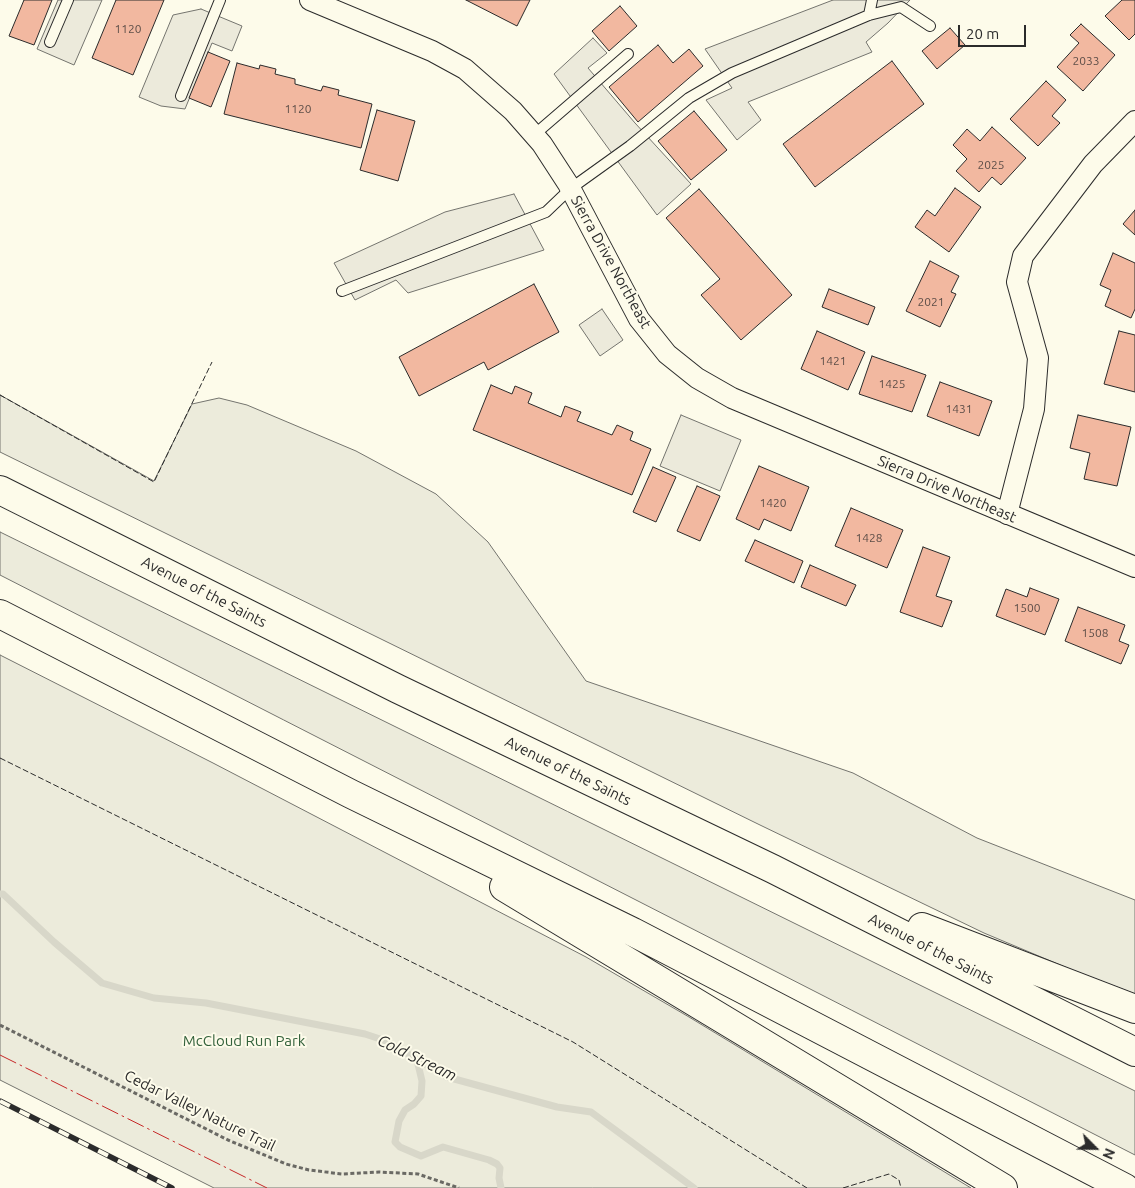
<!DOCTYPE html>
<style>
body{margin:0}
#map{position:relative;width:1135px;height:1188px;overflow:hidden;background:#fdfbea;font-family:Ubuntu,sans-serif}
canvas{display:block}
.north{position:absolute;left:1070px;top:1123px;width:50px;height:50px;-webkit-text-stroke:4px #fdfbea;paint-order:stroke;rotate:113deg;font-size:14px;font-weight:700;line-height:20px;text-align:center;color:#2b2b2b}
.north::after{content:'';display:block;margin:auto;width:18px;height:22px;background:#2b2b2b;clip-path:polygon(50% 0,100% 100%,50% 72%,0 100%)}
.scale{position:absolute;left:958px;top:25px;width:68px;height:22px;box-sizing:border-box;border:2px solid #2b2b2b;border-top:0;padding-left:6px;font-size:15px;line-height:18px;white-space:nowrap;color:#2b2b2b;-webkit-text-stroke:4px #fdfbea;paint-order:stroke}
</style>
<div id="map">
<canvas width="1135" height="1188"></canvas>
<div class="north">N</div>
<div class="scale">20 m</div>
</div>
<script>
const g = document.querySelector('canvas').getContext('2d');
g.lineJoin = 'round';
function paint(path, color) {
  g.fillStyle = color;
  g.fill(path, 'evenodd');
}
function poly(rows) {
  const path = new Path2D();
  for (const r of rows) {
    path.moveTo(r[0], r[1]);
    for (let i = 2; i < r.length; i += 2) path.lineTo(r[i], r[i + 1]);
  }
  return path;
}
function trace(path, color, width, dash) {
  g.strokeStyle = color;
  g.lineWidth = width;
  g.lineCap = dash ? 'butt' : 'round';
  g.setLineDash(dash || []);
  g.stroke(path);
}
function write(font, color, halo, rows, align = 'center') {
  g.font = font + ' Ubuntu,sans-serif';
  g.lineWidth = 4;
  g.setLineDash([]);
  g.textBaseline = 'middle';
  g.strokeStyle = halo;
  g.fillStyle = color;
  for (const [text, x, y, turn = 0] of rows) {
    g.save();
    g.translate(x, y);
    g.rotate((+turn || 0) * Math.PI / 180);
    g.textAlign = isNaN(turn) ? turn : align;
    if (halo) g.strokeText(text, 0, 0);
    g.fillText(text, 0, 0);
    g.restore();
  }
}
const green = poly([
 [0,395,154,481,192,404,219,398,247,405,356,451,436,494,488,542,586,681,853,773,977,838,1135,900,1135,994,1072,970,984,933,760,825,0,452,0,395],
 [0,532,1135,1091,1135,1155,0,575,0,532],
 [0,655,213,763,586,957,689,1017,971,1188,214,1188,0,1080,0,655]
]);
paint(green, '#ecebdb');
trace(green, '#74746e', 1);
const parking = poly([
 [58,0,102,0,74,65,37,49,58,0],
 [833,0,910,0,888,23,866,42,872,52,748,102,761,120,737,140,706,100,732,88,705,49,833,0],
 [201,9,242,26,232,51,212,43,185,109,161,106,139,97,173,15,201,9],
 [593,38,607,53,588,68,635,123,691,184,657,215,554,74,593,38],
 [514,194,544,250,408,293,396,280,355,300,334,263,445,212,514,194],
 [602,309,623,340,600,356,579,325,602,309],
 [681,415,741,440,720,491,660,466,681,415]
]);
paint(parking, '#eceadb');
trace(parking, '#74746e', 1);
trace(poly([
 [0,894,3,894,54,942,102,983,154,998,206,1003,365,1034,386,1041,447,1077,557,1107,591,1112,694,1188],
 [417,1060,422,1081,421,1096,414,1104,405,1110,399,1121,395,1142,400,1147,421,1156,443,1147,489,1160,497,1164,500,1168,499,1178,501,1188]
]), '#d8d7c9', 7);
const building = poly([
 [24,0,52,0,34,45,9,36,24,0],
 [116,0,164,0,133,75,92,58,116,0],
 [466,0,530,0,517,26,466,0],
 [1122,0,1135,0,1135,34,1129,40,1105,16,1122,0],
 [620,6,637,26,609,51,592,31,620,6],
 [1081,24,1115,55,1083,91,1057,67,1079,43,1070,35,1081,24],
 [950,28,965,45,937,69,922,51,950,28],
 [658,45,673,63,689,49,703,66,638,122,609,87,658,45],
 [208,52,230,61,211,107,189,98,208,52],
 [892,61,924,104,815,187,783,144,892,61],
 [237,63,259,69,260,65,276,69,275,74,295,79,295,84,321,91,323,86,339,90,338,95,372,104,361,148,224,114,237,63],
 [1046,81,1066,100,1052,116,1060,123,1038,146,1010,119,1046,81],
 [377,110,415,121,398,181,360,170,377,110],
 [694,111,727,150,691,180,658,141,694,111],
 [992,127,1026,158,1001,185,992,177,979,192,956,171,967,159,953,145,967,129,980,141,992,127],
 [955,188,981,207,949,252,915,227,927,210,935,216,955,188],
 [699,189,792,295,741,340,701,295,720,279,666,218,699,189],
 [1135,210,1135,235,1123,224,1135,210],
 [1113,253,1135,263,1135,309,1131,318,1105,306,1111,290,1100,285,1113,253],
 [930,261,959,276,951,292,956,294,940,327,906,311,930,261],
 [534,284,559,332,488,370,484,362,419,396,399,357,534,284],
 [829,289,875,307,868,325,822,307,829,289],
 [817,331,865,352,848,390,801,369,817,331],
 [1119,331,1135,335,1135,392,1104,384,1119,331],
 [872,356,926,375,912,412,859,394,872,356],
 [940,382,992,401,979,436,927,416,940,382],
 [491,385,512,394,515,386,532,393,528,403,561,417,565,406,581,412,577,421,612,435,617,425,633,432,630,440,651,449,632,495,473,430,491,385],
 [1078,415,1131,427,1117,486,1084,479,1090,453,1070,448,1078,415],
 [759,466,809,487,791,531,764,519,759,530,736,519,759,466],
 [653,467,676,477,656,522,633,512,653,467],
 [697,486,720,496,700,541,677,531,697,486],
 [851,508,903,530,887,568,835,546,851,508],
 [755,540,803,561,794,583,745,561,755,540],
 [923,547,950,557,936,596,952,601,942,627,900,612,923,547],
 [810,565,856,585,846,606,801,587,810,565],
 [1030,588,1059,599,1045,635,996,616,1006,589,1027,597,1030,588],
 [1078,607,1125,625,1119,641,1129,645,1121,664,1065,641,1078,607]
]);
paint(building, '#f2b8a0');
trace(building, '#2b2b2b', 1);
const service = poly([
 [869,15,872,0],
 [50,42,68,0],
 [181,96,220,0],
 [534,135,628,54],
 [342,291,546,212,570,189,630,146,689,98,732,73,869,15,901,7,930,26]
]);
const minor = poly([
 [310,0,432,51,465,69,513,111,542,144,568,184,639,319,667,354,697,378,732,398,1135,567],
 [1007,514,1034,409,1038,358,1017,282,1023,256,1093,164,1135,121]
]);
const motorway = poly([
 [0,490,398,689,773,869,1135,1052],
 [0,614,351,794,633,932,1125,1188],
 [504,887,1003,1188],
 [922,927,1135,1009]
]);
trace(service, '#2b2b2b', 12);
trace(minor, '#2b2b2b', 22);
trace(motorway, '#2b2b2b', 30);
trace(poly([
 [0,1025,228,1140,286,1164,309,1170,342,1174,379,1172,418,1174,459,1188]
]), '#6a6964', 3, [4, 2.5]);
trace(service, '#fdfbea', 10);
trace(minor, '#fdfbea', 20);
trace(motorway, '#fdfbea', 28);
const rail = poly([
 [0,1101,172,1188]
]);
trace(rail, '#2b2b2b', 5.5);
trace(rail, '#fdfbea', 4, [11]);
trace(poly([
 [0,395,154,482,212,362],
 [0,758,573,1042,807,1188],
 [843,1188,889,1174,899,1180,901,1188]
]), '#2b2b2b', 1, [6, 2.5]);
trace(poly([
 [0,1055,267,1188]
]), '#c62828', 1, [18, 4, 2.5, 4]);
write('12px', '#5d4e48', null, [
 ["1120",128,29],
 ["2033",1086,61],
 ["1120",298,109],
 ["2025",991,165],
 ["2021",931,302],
 ["1421",833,361],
 ["1425",892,384],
 ["1431",959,409],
 ["1420",773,503],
 ["1428",869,538],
 ["1500",1027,608],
 ["1508",1095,633]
]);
write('15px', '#2b2b2b', '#fdfbea', [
 ["Sierra Drive Northeast",611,262,61],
 ["Sierra Drive Northeast",947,489,23],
 ["Avenue of the Saints",204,592,27],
 ["Avenue of the Saints",568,771,26],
 ["Avenue of the Saints",931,949,27],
 ["Cedar Valley Nature Trail",200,1111,26]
]);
write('15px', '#34623c', '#fdfbea', [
 ["McCloud Run Park",244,1041]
]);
write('italic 16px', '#2b2b2b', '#fdfbea', [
 ["Cold Stream",417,1058,26]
]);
</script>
